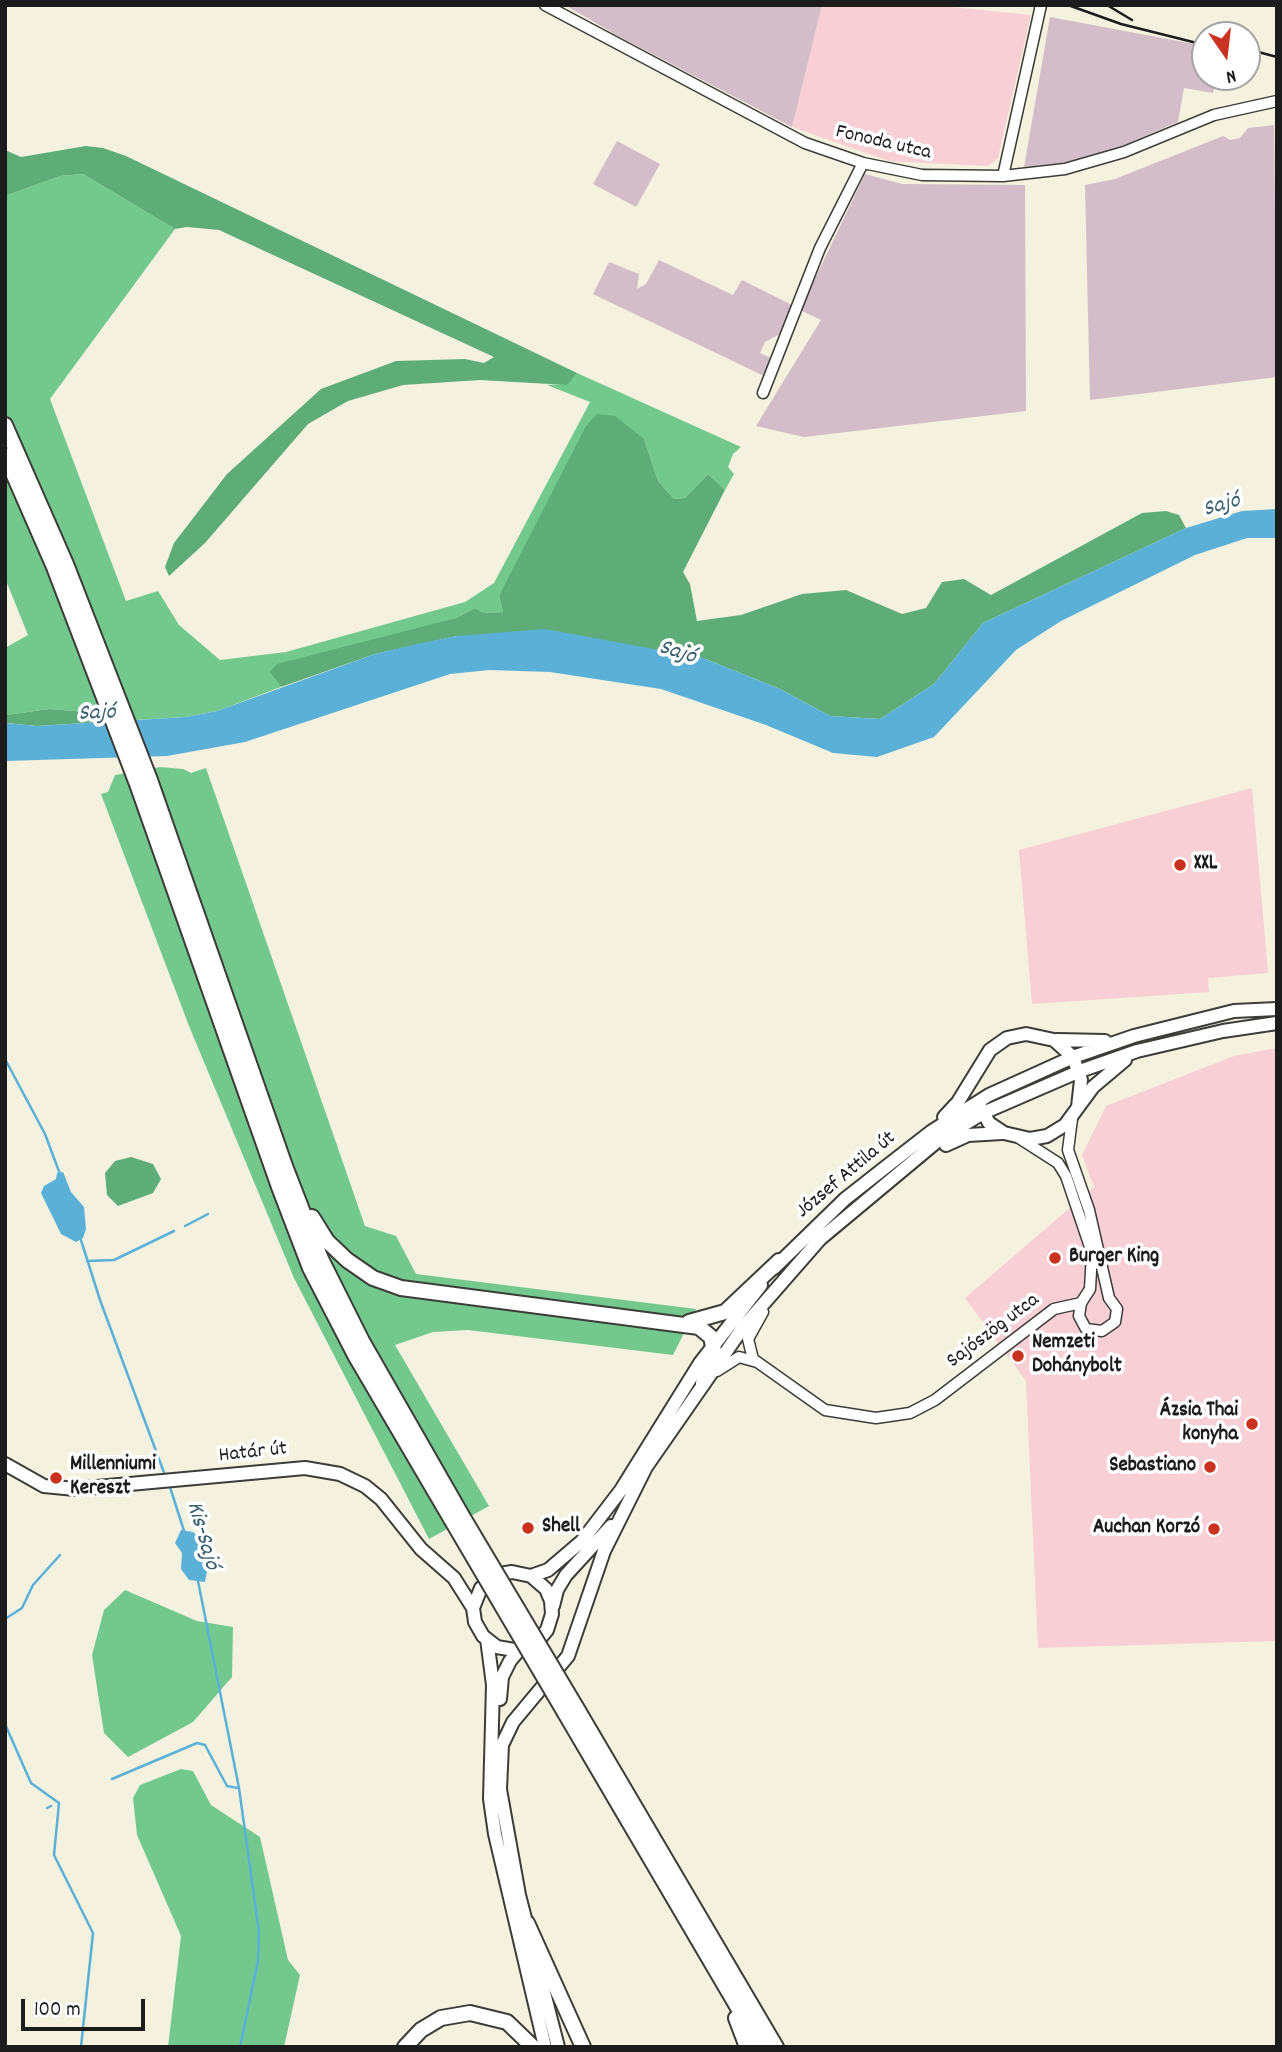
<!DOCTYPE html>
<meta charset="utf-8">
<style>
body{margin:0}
#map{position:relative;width:1282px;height:2052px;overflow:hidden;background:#f4f1df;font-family:Dekko,sans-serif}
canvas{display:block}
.frame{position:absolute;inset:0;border:7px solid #1c1c1c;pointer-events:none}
.north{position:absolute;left:1191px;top:21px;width:70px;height:70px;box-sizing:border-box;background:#fff;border:2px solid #a4a4a4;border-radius:50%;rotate:166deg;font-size:19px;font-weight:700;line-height:28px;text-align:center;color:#1c1c1c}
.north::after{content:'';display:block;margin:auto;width:24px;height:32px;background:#c8321e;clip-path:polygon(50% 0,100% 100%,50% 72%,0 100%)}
.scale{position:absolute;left:21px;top:1999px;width:124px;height:32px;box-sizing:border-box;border:4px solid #1c1c1c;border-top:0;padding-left:9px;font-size:21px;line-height:24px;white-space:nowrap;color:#1c1c1c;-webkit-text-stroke:5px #fff;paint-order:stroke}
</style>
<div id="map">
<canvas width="1282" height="2052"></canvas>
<div class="frame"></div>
<div class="north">N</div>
<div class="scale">100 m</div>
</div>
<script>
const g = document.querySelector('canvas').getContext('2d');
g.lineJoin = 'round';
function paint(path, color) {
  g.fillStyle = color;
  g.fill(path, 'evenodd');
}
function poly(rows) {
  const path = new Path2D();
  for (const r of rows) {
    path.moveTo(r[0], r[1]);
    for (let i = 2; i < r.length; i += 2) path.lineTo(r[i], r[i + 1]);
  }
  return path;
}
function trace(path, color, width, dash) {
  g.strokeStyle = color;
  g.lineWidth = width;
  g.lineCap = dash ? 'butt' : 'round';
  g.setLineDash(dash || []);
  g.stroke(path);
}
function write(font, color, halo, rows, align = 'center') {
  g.font = font + ' Dekko,sans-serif';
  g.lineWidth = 7;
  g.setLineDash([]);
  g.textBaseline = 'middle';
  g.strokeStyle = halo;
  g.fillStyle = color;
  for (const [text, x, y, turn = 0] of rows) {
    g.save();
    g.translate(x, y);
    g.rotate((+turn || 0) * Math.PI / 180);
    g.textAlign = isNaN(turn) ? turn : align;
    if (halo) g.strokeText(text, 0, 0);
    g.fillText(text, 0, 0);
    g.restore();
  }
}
paint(poly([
 [822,5,933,5,1031,15,998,158,988,166,889,161,792,127],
 [1252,788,1268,973,1208,978,1209,992,1032,1004,1019,850],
 [1277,1048,1277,1641,1038,1648,1026,1381,965,1298,1094,1187,1082,1155,1106,1106,1234,1056]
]), '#f7cfd4');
paint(poly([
 [565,5,822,5,792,127,618,36],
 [1050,17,1205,46,1205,77,1217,77,1213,93,1184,88,1178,122,1119,147,1071,162,1024,167],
 [1274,125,1277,377,1090,400,1085,185,1115,179,1223,136,1230,140,1240,138,1248,128],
 [617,141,660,164,636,207,593,184],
 [865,174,902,184,1025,185,1026,411,804,437,756,426,821,320,800,310],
 [659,260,733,295,742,280,792,305,780,334,765,342,760,353,771,358,764,376,593,294,609,262,639,274,637,289,646,284]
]), '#d2bdc8');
paint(poly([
 [83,174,175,229,50,399,126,601,158,591,179,625,220,660,286,652,465,602,494,583,590,402,547,385,567,384,577,373,741,447,733,454,728,467,734,474,725,490,708,474,685,498,674,499,658,481,644,439,506,585,499,596,503,612,484,613,475,608,456,618,271,672,281,687,217,711,186,717,102,722,100,713,49,709,6,715,5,723,5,648,28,635,5,578,5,196,60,176],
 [160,767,183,769,191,773,206,768,365,1226,396,1236,416,1274,696,1309,673,1355,468,1330,433,1332,395,1345,489,1506,429,1539,294,1278,189,1026,101,794,108,792,115,775],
 [125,1590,197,1621,233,1627,232,1677,193,1722,128,1757,104,1733,92,1655,104,1610],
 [181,1769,193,1771,211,1805,260,1837,288,1960,300,1975,284,2047,168,2047,181,1936,137,1835,133,1798,140,1785]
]), '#73c98d');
paint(poly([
 [86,146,103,148,126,156,577,373,567,385,480,380,403,385,348,401,308,424,205,543,169,576,165,567,174,543,227,474,321,389,396,361,465,359,484,363,494,357,219,230,187,227,175,229,83,174,60,176,5,196,5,150,21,157],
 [597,414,615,416,644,439,658,481,674,499,685,498,708,474,725,490,683,572,690,584,697,621,741,615,802,594,846,590,902,614,926,608,942,582,964,579,991,595,1142,513,1166,511,1179,515,1186,528,983,623,934,684,880,719,830,716,780,689,703,658,457,636,375,654,281,687,270,672,277,664,456,618,475,608,484,613,503,612,499,596,586,426],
 [49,709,100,713,102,722,37,726,6,723,6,715],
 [131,1157,153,1164,161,1179,153,1193,118,1206,107,1195,105,1173,115,1161]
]), '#5ead78');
paint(poly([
 [1277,509,1277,538,1247,538,1195,555,1061,621,1016,650,934,737,877,757,833,753,766,725,661,689,550,672,489,670,450,674,245,742,167,756,5,761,5,723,37,726,186,717,217,711,375,654,417,644,457,636,545,629,703,658,780,689,830,716,880,719,934,684,983,623,1186,528,1242,511],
 [63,1172,71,1192,84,1207,86,1229,83,1238,76,1242,61,1234,41,1193,44,1186,56,1179,57,1173],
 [181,1530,193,1532,201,1539,207,1571,205,1582,189,1580,181,1569,182,1553,175,1543]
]), '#5bb0d7');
trace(poly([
 [5,1059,45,1134,60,1174],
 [185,1226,208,1214],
 [80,1237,100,1300,166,1478],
 [87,1261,114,1260,174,1231],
 [169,1484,185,1534],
 [198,1581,239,1788,259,1932,258,1961,240,2047],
 [5,1619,22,1608,33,1585,60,1555],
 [5,1724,31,1783,59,1803],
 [112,1779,197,1743,205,1745,227,1786,238,1788],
 [59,1803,54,1855,93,1933,81,2047],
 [47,1808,51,1806]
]), '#5bb0d7', 2.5);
const minor = poly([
 [545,5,805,143,863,163,922,175,1003,176,1065,169,1124,152,1214,115,1277,101],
 [1003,176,1041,5],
 [763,393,820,248,863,163],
 [1072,1119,1068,1150,1089,1210,1109,1298,1117,1309,1115,1322,1102,1331,1086,1329,1079,1316,1081,1303],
 [763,1312,748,1339,753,1359,825,1410,876,1418,910,1413,935,1400,1054,1309,1081,1303,1090,1289,1092,1253,1066,1176,1058,1163,1019,1138],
 [717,1371,739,1357,757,1362]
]);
const major = poly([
 [1057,1040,1105,1041],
 [980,1106,989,1123,1004,1133,1030,1139,1047,1136,1065,1125,1093,1087,1125,1060],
 [944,1117,958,1102,990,1050,1007,1038,1026,1034,1054,1040,1073,1057,1081,1080,1078,1107],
 [946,1145,968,1135,1002,1133],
 [774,1268,845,1199,887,1166,932,1131,989,1095,1073,1057,1134,1036,1234,1011,1277,1009],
 [5,1464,44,1486,75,1489,305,1468,340,1474,365,1486,381,1499,421,1549,454,1578,473,1608],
 [531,1576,546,1589,551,1601,552,1614,547,1630,536,1643,526,1648,514,1650,497,1647,483,1636,475,1622,473,1608,481,1588,500,1574,512,1572,531,1576,548,1570,582,1541,621,1490,700,1363,761,1285],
 [553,1606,557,1590,566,1575,611,1526],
 [487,1639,493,1685,490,1799,495,1834,545,2047],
 [500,1699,502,1677,510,1661,520,1649],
 [499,1784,519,1895,558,2047],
 [500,1789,502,1745,513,1722,568,1656,604,1551,646,1467,744,1326,820,1239,940,1139,983,1113,1080,1071,1137,1051,1223,1031,1277,1023]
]);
const highway = poly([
 [5,425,66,564,150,780,285,1166,321,1259,362,1341,461,1514],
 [5,455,54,567,137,784,279,1187,310,1268,356,1357,451,1519],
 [312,1217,327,1241,347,1260,373,1278,401,1288,699,1327,711,1337,714,1351,703,1383],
 [689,1322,725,1312,779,1261],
 [576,1707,776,2047],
 [565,1713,761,2047],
 [527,1923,583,2047],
 [736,2018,747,2047],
 [405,2047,421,2030,441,2018,470,2013,507,2022,533,2047]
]);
trace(minor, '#3c3c39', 13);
trace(major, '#3c3c39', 16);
trace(highway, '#3c3c39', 18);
trace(minor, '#fff', 10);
trace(major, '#fff', 12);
trace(highway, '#fff', 14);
trace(poly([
 [1068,5,1121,24,1205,45],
 [1107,5,1132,20],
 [1247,49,1277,57]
]), '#1c1c1c', 2.5);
const highwayBridge = poly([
 [461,1514,576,1707],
 [451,1519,565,1713]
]);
trace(highwayBridge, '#3c3c39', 18, []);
trace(highwayBridge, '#fff', 14);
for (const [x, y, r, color] of [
 [1180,865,7,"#c8321e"],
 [1055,1258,7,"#c8321e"],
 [1018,1356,7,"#c8321e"],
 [1252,1424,7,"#c8321e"],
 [1210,1467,7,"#c8321e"],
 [56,1478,7,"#c8321e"],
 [528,1528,7,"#c8321e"],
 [1214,1529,7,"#c8321e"]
]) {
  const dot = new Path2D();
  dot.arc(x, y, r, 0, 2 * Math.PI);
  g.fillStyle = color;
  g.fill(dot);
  trace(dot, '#fff', 2.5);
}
write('21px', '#1c1c1c', '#fff', [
 ["Fonoda utca",883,144,13],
 ["József Attila út",847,1176,-40],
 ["Sajószög utca",994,1332,-37],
 ["Határ út",253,1454,-6]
]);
write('bold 21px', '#1c1c1c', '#fff', [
 ["XXL",1194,865],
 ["Burger King",1069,1258],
 ["Nemzeti",1032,1344],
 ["Dohánybolt",1032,1368],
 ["Ázsia Thai",1238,1412,"right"],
 ["konyha",1238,1436,"right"],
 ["Millenniumi",70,1466],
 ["Kereszt",70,1490],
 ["Sebastiano",1196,1467,"right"],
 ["Shell",542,1528],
 ["Auchan Korzó",1200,1529,"right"]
], 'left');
write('italic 23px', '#385f70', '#fff', [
 ["Sajó",1222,507,-16],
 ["Sajó",677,654,17],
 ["Sajó",97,715,-2],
 ["Kis-Sajó",201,1536,74]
]);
</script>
